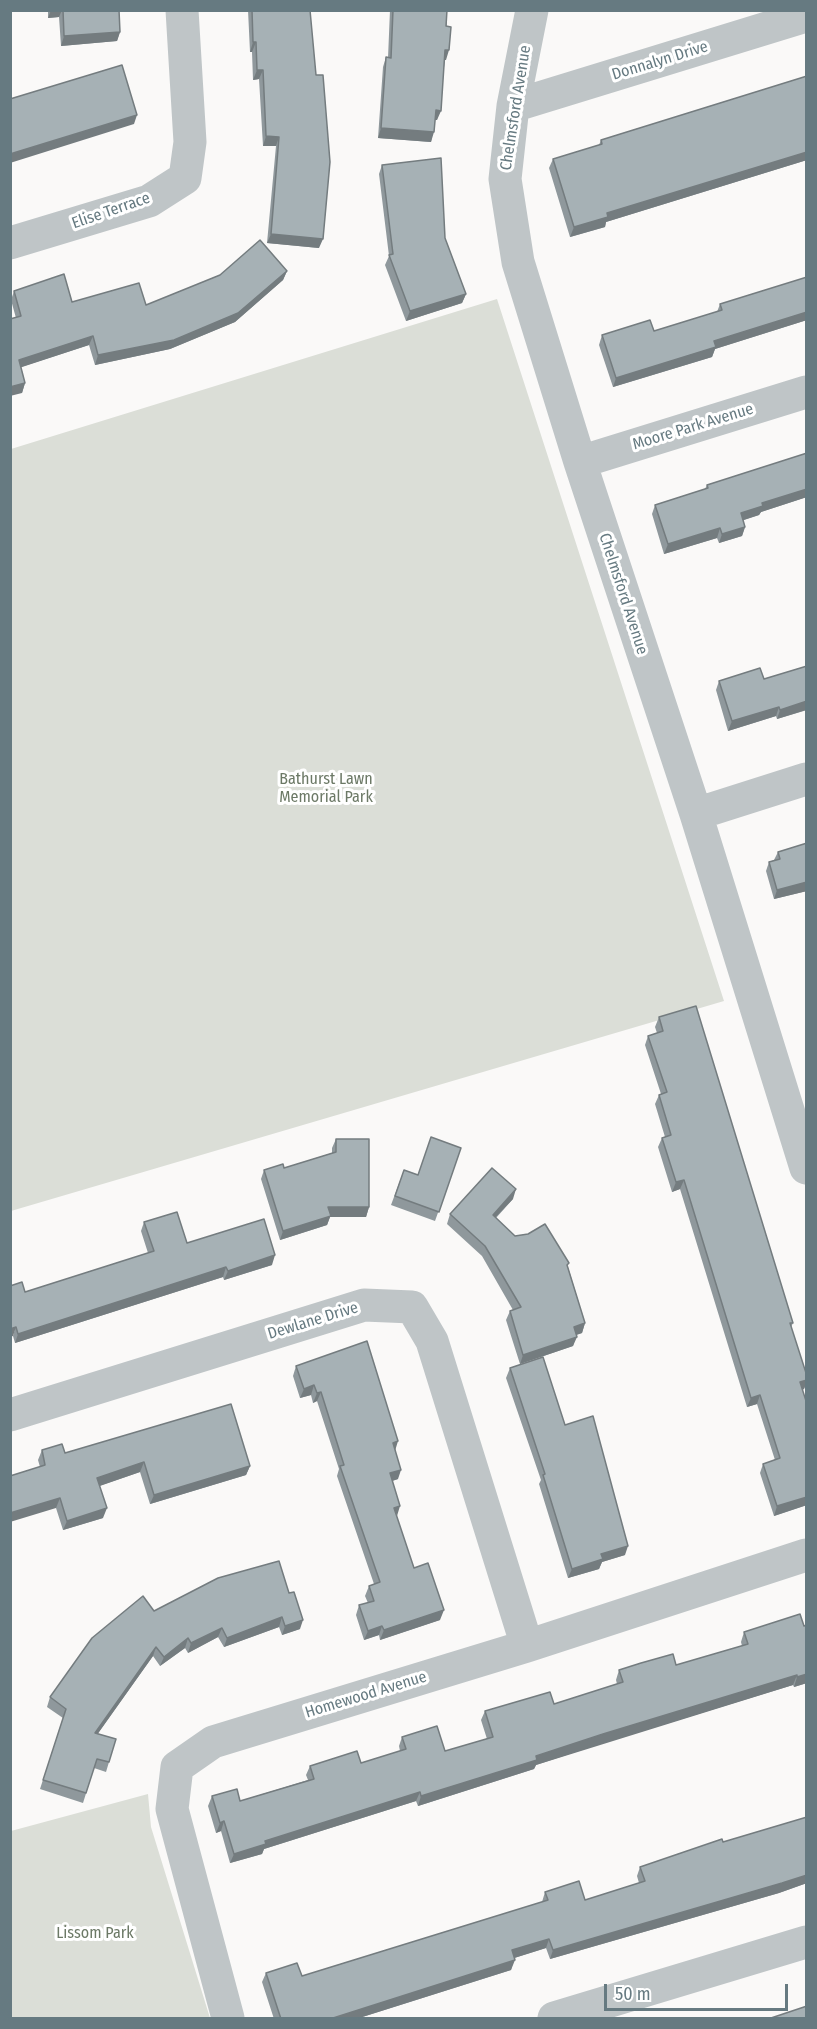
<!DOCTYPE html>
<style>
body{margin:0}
#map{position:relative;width:817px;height:2029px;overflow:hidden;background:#faf9f8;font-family:"Fira Sans Condensed",sans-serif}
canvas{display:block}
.frame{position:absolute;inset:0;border:12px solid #667a81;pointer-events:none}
.scale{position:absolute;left:604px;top:1984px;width:184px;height:27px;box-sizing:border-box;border:3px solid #667a81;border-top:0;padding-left:8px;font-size:18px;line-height:21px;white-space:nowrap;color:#667a81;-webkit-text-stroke:4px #fff;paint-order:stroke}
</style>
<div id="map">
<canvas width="817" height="2029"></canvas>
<div class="frame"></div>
<div class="scale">50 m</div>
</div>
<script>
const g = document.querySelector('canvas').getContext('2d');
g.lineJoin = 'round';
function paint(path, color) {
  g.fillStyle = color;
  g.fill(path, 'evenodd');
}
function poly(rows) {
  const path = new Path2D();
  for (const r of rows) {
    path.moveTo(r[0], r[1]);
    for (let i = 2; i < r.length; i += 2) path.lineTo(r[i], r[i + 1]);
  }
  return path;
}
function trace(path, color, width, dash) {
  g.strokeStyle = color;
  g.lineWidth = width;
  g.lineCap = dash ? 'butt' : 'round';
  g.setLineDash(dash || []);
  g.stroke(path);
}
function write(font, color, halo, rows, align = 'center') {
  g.font = font + ' "Fira Sans Condensed",sans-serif';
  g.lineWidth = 6;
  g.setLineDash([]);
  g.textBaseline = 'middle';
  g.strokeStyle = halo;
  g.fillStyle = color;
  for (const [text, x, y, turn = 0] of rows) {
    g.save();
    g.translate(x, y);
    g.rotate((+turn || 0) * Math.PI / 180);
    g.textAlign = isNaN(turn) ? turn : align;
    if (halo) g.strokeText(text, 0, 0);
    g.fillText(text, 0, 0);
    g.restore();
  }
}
paint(poly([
 [497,299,724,1001,11,1211,11,449],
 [148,1794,151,1827,210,2018,11,2018,11,1831]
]), '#dbded7');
trace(poly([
 [532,10,513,106,505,179,518,262,580,462,696,814,806,1168],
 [513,106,806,16],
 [10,243,149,201,185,178,190,142,182,10],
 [580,462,806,392],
 [696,814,806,779],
 [10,1415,364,1305,412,1307,432,1341,527,1646],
 [228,2018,172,1809,177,1767,213,1742,527,1646,806,1555],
 [554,2018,806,1942]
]), '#bfc5c7', 33);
paint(poly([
 [48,10,119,10,120,32,117,41,61,46,59,17,48,18],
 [248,10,310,10,319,248,267,243,276,146,263,146,259,79,253,80,252,52,250,52],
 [390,10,447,10,446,60,445,60,437,120,435,120,431,142,378,138,383,67,386,57,388,58],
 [807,76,807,160,606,222,605,227,570,237,549,168,553,159,599,145,601,140],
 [382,165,445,238,466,294,462,303,406,321,385,265,389,256,379,174],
 [287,271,283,280,235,322,170,349,95,365,89,345,21,367,25,383,22,393,16,318,11,300,14,291,72,302,146,305],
 [720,304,807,320,715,349,712,357,613,387,599,345,602,335,654,331,717,312],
 [807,453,807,497,761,512,759,515,743,520,745,527,742,536,719,543,717,538,664,554,652,514,655,505,705,489,707,485],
 [807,666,807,710,777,719,776,716,728,731,716,690,719,681,764,679],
 [807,843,807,891,774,899,766,871,769,862,774,860,778,852],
 [659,1017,793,1323,791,1327,807,1376,807,1383,804,1389,802,1390,807,1404,807,1505,774,1516,760,1473,763,1464,775,1460,757,1404,747,1407,680,1189,672,1192,658,1147,662,1138,665,1137,655,1104,659,1095,661,1094,645,1045,648,1036,657,1033,655,1027],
 [336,1139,369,1207,366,1217,330,1217,327,1225,280,1240,261,1179,264,1170,284,1168,332,1153,332,1148],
 [461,1148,435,1221,391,1205,404,1170,418,1175],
 [513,1199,496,1218,515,1236,568,1267,585,1323,582,1333,576,1335,573,1346,520,1364,506,1320,510,1311,513,1310,482,1256,447,1224,450,1214],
 [144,1222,187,1243,272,1265,224,1280,223,1277,15,1343,13,1336,25,1292,148,1253,141,1231],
 [296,1366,395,1450,398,1479,392,1481,396,1516,414,1568,440,1620,380,1640,379,1635,364,1640,356,1615,359,1605,368,1603,365,1596,369,1586,374,1584,337,1476,339,1469,317,1401,313,1403,311,1395,300,1398,293,1376],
 [510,1368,565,1425,625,1555,602,1562,599,1569,568,1578,539,1484,541,1480,506,1378],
 [42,1450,65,1453,250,1466,246,1475,150,1504,140,1472,99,1486,103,1518,63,1530,56,1508,40,1467,38,1460],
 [279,1561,300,1629,282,1635,279,1627,224,1647,218,1637,188,1653,185,1648,160,1666,153,1656,98,1733,109,1762,106,1772,94,1768,83,1803,40,1789,63,1718,47,1707,50,1697,154,1611],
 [807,1625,807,1683,794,1687,793,1685,600,1744,536,1765,534,1769,418,1806,416,1801,264,1849,262,1854,230,1863,221,1831,216,1833,208,1806,212,1796,240,1801,308,1780,306,1775,310,1766,361,1763,400,1751,399,1746,402,1737,445,1751,487,1739,481,1720,485,1711,554,1704,617,1684,616,1680,619,1670,676,1665,742,1646,741,1642,744,1632],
 [807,1817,807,1883,779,1893,550,1959,546,1948,514,1958,511,1970,356,2019,274,2019,262,1982,266,1973,302,1976,542,1902,545,1892,585,1900,639,1883,637,1876,640,1867]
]), '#8f989c');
paint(poly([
 [51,10,62,10,59,17,48,18],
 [120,32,117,41,61,46,64,36],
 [253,42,256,42,252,52,250,52],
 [445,50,449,50,446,60,442,60],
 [257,70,263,70,259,79,253,80],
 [436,110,441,111,437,120,432,120],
 [137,115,134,124,10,163,10,154],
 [381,128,434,132,431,142,378,138],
 [266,136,279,137,276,146,263,146],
 [807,152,807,160,606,222,605,227,570,237,574,227,607,213],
 [271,234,323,239,319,248,267,243],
 [287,271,283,280,235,322,170,349,95,365,98,355],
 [466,294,462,303,406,321,410,311],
 [807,312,807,320,715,349,712,357,613,387,616,378,714,341],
 [93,336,89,345,16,369,19,360],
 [25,383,22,393,10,396,10,387],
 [807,489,807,497,761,512,759,515,738,522,741,513,762,503],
 [745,527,742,536,719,543,722,534],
 [720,528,717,538,664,554,668,544],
 [807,701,806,710,777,719,780,710],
 [779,707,776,716,728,731,732,721],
 [807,882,807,891,774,899,777,890],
 [684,1180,680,1189,672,1192,676,1182],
 [516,1189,513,1199,489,1224,493,1215],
 [328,1207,369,1207,366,1217,330,1217,327,1225,280,1240,283,1231],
 [275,1255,272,1265,224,1280,228,1271],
 [226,1267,223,1277,15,1343,18,1334],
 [585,1323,582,1333,570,1337,574,1327],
 [16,1327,13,1336,10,1337,10,1329],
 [577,1337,573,1346,520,1364,523,1355],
 [807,1380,804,1389,796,1392,800,1382],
 [314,1385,311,1395,300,1398,304,1389],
 [321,1392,317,1401,313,1403,317,1393],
 [760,1395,757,1404,747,1407,751,1398],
 [398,1441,395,1451,393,1443],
 [144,1462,140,1472,94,1488,97,1478],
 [250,1466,246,1475,150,1504,154,1495],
 [401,1470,398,1479,386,1483,390,1473],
 [807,1497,807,1505,774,1516,777,1506],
 [60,1498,56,1508,10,1522,10,1513],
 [400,1506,397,1516,394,1508],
 [107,1508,103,1518,63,1530,67,1521],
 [628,1546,625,1555,602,1562,599,1569,568,1578,572,1569,601,1554],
 [444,1610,440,1620,380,1640,384,1630],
 [282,1617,279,1627,224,1647,227,1638],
 [303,1620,300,1629,282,1635,285,1626],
 [382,1626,379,1635,364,1640,368,1631],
 [222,1628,218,1637,188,1653,191,1643],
 [188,1638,185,1648,160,1666,164,1657],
 [156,1647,153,1656,92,1742,95,1733],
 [807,1674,807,1683,794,1687,797,1677],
 [797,1675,793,1685,536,1765,534,1769,418,1806,421,1796,536,1756,603,1734],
 [420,1792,416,1801,264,1849,262,1854,230,1863,234,1854,265,1841],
 [224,1821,221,1831,216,1833,220,1823],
 [807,1875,807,1883,779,1893,550,1959,553,1950],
 [549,1939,546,1948,508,1960,512,1950],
 [515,1960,511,1970,356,2019,330,2019]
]), '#747c7f');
const building = poly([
 [63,10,119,10,120,32,64,36,63,10],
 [252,10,310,10,316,75,323,75,330,162,323,239,271,234,279,137,266,136,263,70,257,70,256,42,253,42,252,10],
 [393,10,447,10,446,26,451,27,449,50,445,50,441,111,436,110,434,132,381,128,386,57,391,58,393,10],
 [122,65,137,115,10,154,10,99,122,65],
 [807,76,807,152,607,213,608,217,574,227,553,159,602,144,601,140,807,76],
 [441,158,445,238,466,294,410,311,389,255,393,254,382,165,441,158],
 [260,240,287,271,238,313,174,340,98,355,93,336,19,360,25,383,10,387,10,319,21,316,14,291,64,274,72,302,139,283,146,305,220,275,260,240],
 [807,277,807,312,714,341,716,347,616,378,602,335,650,320,654,331,722,310,720,304,807,277],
 [807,453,807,489,762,503,763,506,741,513,745,527,722,534,720,528,668,544,655,505,708,488,707,485,807,453],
 [807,666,807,701,780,710,779,707,732,721,719,681,760,668,764,679,807,666],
 [807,843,807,882,777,890,769,862,780,859,778,852,807,843],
 [696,1006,793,1323,790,1323,807,1376,807,1380,800,1382,807,1404,807,1497,777,1506,763,1464,780,1458,760,1395,751,1398,684,1180,676,1182,662,1138,671,1135,659,1095,667,1092,648,1036,663,1031,659,1017,696,1006],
 [431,1137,461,1148,439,1212,395,1196,404,1170,418,1175,431,1137],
 [336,1139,369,1139,369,1207,328,1207,331,1216,283,1231,264,1170,283,1164,284,1168,336,1152,336,1139],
 [492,1168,516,1189,493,1215,515,1236,528,1234,545,1224,569,1263,567,1265,585,1323,574,1327,577,1337,523,1355,510,1311,521,1307,485,1246,450,1214,492,1168],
 [177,1212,187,1243,264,1219,275,1255,228,1271,226,1267,18,1334,16,1327,10,1329,10,1286,22,1282,25,1292,154,1251,144,1222,177,1212],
 [367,1341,398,1441,393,1443,401,1470,390,1473,400,1506,394,1508,414,1568,428,1563,444,1610,384,1630,382,1626,368,1631,359,1605,374,1601,369,1586,380,1582,340,1466,344,1465,321,1392,317,1393,314,1385,304,1389,296,1366,367,1341],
 [543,1357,565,1425,593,1416,628,1546,601,1554,603,1559,572,1569,543,1475,545,1474,510,1368,543,1357],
 [231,1404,250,1466,154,1495,144,1462,97,1478,107,1508,67,1521,60,1498,10,1513,10,1476,45,1465,42,1450,62,1444,65,1453,231,1404],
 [279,1561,289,1593,294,1592,303,1620,285,1626,282,1617,227,1638,222,1628,191,1643,188,1638,164,1657,156,1647,95,1733,116,1739,109,1762,97,1759,86,1793,43,1780,66,1709,50,1697,92,1638,143,1596,154,1611,218,1578,279,1561],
 [800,1614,804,1626,807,1625,807,1674,797,1677,797,1675,603,1734,536,1756,537,1760,421,1796,420,1792,265,1841,266,1844,234,1854,224,1821,220,1823,212,1796,237,1789,240,1801,314,1779,310,1766,357,1751,361,1763,406,1749,402,1737,437,1726,445,1751,493,1737,485,1711,550,1692,554,1704,623,1682,619,1670,641,1663,673,1654,676,1665,748,1644,744,1632,800,1614],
 [807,1817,807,1875,782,1883,553,1950,549,1939,512,1950,515,1960,330,2019,281,2019,266,1973,297,1963,302,1976,548,1900,545,1892,579,1881,585,1900,645,1881,640,1867,722,1839,723,1842,807,1817],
 [807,2006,807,2019,768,2019,807,2006]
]);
paint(building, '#a6b1b5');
trace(building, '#747c7f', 1.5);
write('16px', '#667a81', '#fff', [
 ["Donnalyn Drive",660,61,-17],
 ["Chelmsford Avenue",516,108,-81],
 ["Elise Terrace",111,211,-19],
 ["Moore Park Avenue",693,427,-17],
 ["Chelmsford Avenue",623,594,72],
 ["Dewlane Drive",313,1321,-17],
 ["Homewood Avenue",366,1695,-17]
]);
write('16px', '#6c7966', '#fff', [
 ["Bathurst Lawn",326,780],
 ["Memorial Park",326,798],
 ["Lissom Park",95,1934]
]);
</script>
